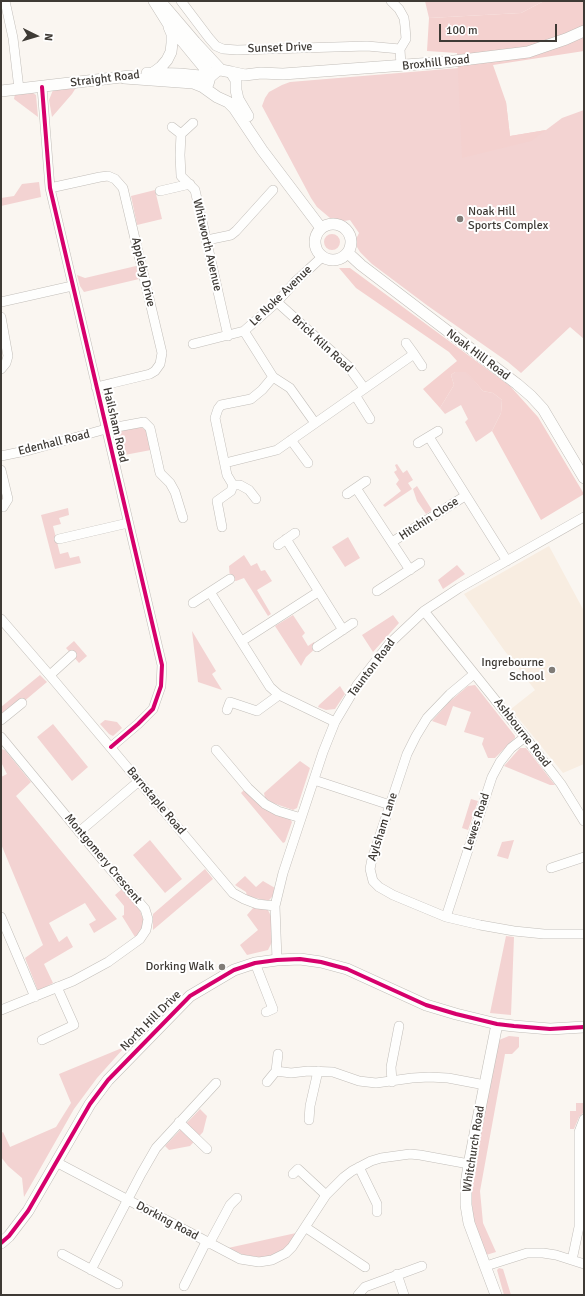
<!DOCTYPE html>
<style>
body{margin:0}
#map{position:relative;width:585px;height:1296px;overflow:hidden;background:#faf6f1;font-family:Signika,sans-serif}
canvas{display:block}
.frame{position:absolute;inset:0;border:2px solid #3e3a35;pointer-events:none}
.north{position:absolute;left:16px;top:16px;width:40px;height:40px;-webkit-text-stroke:3px #fff;paint-order:stroke;rotate:95deg;font-size:11px;font-weight:700;line-height:16px;text-align:center;color:#3e3a35}
.north::after{content:'';display:block;margin:auto;width:14px;height:18px;background:#3e3a35;clip-path:polygon(50% 0,100% 100%,50% 72%,0 100%)}
.scale{position:absolute;left:439px;top:24px;width:118px;height:18px;box-sizing:border-box;border:2px solid #3e3a35;border-top:0;padding-left:5px;font-size:12px;line-height:14px;white-space:nowrap;color:#3e3a35;-webkit-text-stroke:3px #fff;paint-order:stroke}
</style>
<div id="map">
<canvas width="585" height="1296"></canvas>
<div class="frame"></div>
<div class="north">N</div>
<div class="scale">100 m</div>
</div>
<script>
const g = document.querySelector('canvas').getContext('2d');
g.lineJoin = 'round';
function paint(path, color) {
  g.fillStyle = color;
  g.fill(path, 'evenodd');
}
function poly(rows) {
  const path = new Path2D();
  for (const r of rows) {
    if (r.length === 3) {
      path.moveTo(r[0] + r[2], r[1]);
      path.arc(r[0], r[1], r[2], 0, 2 * Math.PI);
      continue;
    }
    path.moveTo(r[0], r[1]);
    for (let i = 2; i < r.length; i += 2) path.lineTo(r[i], r[i + 1]);
  }
  return path;
}
function trace(path, color, width, dash) {
  g.strokeStyle = color;
  g.lineWidth = width;
  g.lineCap = dash ? 'butt' : 'round';
  g.setLineDash(dash || []);
  g.stroke(path);
}
function write(font, color, halo, rows, align = 'center') {
  g.font = font + ' Signika,sans-serif';
  g.lineWidth = 4;
  g.setLineDash([]);
  g.textBaseline = 'middle';
  g.strokeStyle = halo;
  g.fillStyle = color;
  for (const [text, x, y, turn = 0] of rows) {
    g.save();
    g.translate(x, y);
    g.rotate((+turn || 0) * Math.PI / 180);
    g.textAlign = isNaN(turn) ? turn : align;
    if (halo) g.strokeText(text, 0, 0);
    g.fillText(text, 0, 0);
    g.restore();
  }
}
paint(poly([
 [549,546,584,611,584,764,563,773,511,709,535,690,504,650,464,594]
]), '#f8ede1');
paint(poly([
 [425,1,544,1,521,13,429,18],
 [471,67,506,102,510,136,546,130,562,118,584,110,584,339,570,327,521,373,508,362,428,306,372,264,360,252,357,247,356,239,359,233,350,220,344,221,330,218,317,207,311,198,262,106,265,98,269,92,282,85,290,82],
 [77,86,72,94,52,117,49,100,53,90],
 [33,93,36,95,38,117,14,99,15,94],
 [39,182,41,197,1,206,1,198,14,196,22,184],
 [155,190,162,219,137,225,131,196],
 [332,242,8],
 [136,266,139,279,84,292,80,286,77,275,85,278],
 [466,371,483,391,493,393,502,400,501,413,492,431,476,442,465,422,468,419,461,405,445,414,440,408,454,385,451,375,455,372],
 [141,427,147,431,151,450,119,456,115,433,122,430],
 [397,464,403,473,407,470,413,480,408,483,412,489,385,507,383,505,401,491,396,484,399,480,394,472,397,470,395,465],
 [417,486,432,510,426,514,417,501,413,489],
 [68,508,69,515,59,518,61,524,53,526,60,554,68,552,70,558,79,556,81,563,55,569,41,515],
 [348,537,360,558,345,567,332,547],
 [244,555,251,566,257,563,261,571,265,570,272,581,257,590,271,614,268,616,244,578,236,581,230,579,229,566],
 [457,565,465,574,443,589,438,580],
 [293,615,305,633,302,636,308,646,314,642,317,647,306,657,301,666,275,626],
 [393,615,399,623,373,652,362,635],
 [192,631,216,671,212,674,222,690,198,682],
 [74,641,87,656,79,663,66,648],
 [40,675,47,682,22,703,1,716,1,707],
 [475,685,515,736,515,738,495,758,488,758,482,744,484,738,464,732,471,712,453,706,446,726,432,721,449,702,468,686],
 [340,686,345,694,335,709,326,710,318,707,319,705],
 [105,720,117,722,122,728,113,736,109,734,100,724],
 [53,724,88,767,72,781,37,737],
 [520,748,526,748,555,785,550,785,504,766],
 [1,749,5,750,31,782,16,796,117,919,94,933,89,924,96,920,85,903,49,923,59,942,67,936,73,947,44,964,53,983,38,991,25,958,43,945,1,844,1,777,7,774,1,762],
 [300,761,310,768,297,808,293,810,273,803,265,798,264,793],
 [245,789,290,819,292,822,285,842,283,843,241,793],
 [471,799,478,801,468,830,462,828],
 [150,840,182,879,165,893,133,855],
 [514,840,508,859,497,856,502,842],
 [205,869,213,879,153,930,153,914],
 [245,876,256,887,263,881,275,888,274,895,268,901,247,896,246,892,235,885],
 [122,889,139,908,144,922,140,933,135,937,122,916,124,915,124,906,115,895],
 [254,907,267,909,269,912,271,916,272,942,268,950,247,955,240,945,258,930,247,915],
 [506,936,514,937,511,1015,490,1013],
 [509,1036,519,1037,519,1047,512,1054,505,1054,480,1191,483,1223,496,1252,486,1255,473,1218,471,1189,474,1165,499,1040],
 [122,1048,123,1049,97,1078,74,1109,24,1197,22,1178,8,1166,1,1157,1,1133,3,1132,10,1147,56,1127,71,1103,59,1074],
 [576,1103,584,1103,584,1112,579,1117,574,1129,570,1129,570,1111,576,1111],
 [200,1109,207,1116,203,1132,190,1146,169,1150,165,1146],
 [296,1233,290,1243,284,1250,266,1258,244,1255,228,1248],
 [499,1268,503,1269,511,1295,504,1295,497,1270]
]), '#f3d3d2');
paint(poly([
 [544,1,584,1,584,51,493,65,506,102,510,136,546,130,531,141,462,158,457,53,427,51,429,18,521,13],
 [339,268,350,268,510,386,538,417,584,494,541,520,492,431,501,413,502,400,493,393,483,391,466,372,455,372,451,375,454,385,440,408,423,389,457,361,449,352,356,288]
]), '#f4d1cf');
const minor = poly([
 [5,1,13,38,19,89],
 [181,1,209,38,216,46,223,49,237,50,367,46,400,49],
 [391,1,399,9,404,18,405,26,406,39,400,49,401,66],
 [42,87,50,188,162,665,161,686,153,709,138,724,111,747],
 [193,123,181,134,180,155,181,176,195,190,228,336],
 [172,127,181,134],
 [50,188,100,177,108,176,115,179,123,188,162,353,160,364,155,371,150,374,96,387],
 [160,191,190,184],
 [207,240,231,235,236,231,273,190],
 [1,302,72,286],
 [277,302,348,366,364,388],
 [1,317,8,356,6,363,1,369],
 [244,331,273,377,290,388,315,423],
 [193,344,244,331,277,302,295,282,322,257],
 [414,354,422,366],
 [355,395,370,419],
 [429,437,507,561],
 [291,440,308,463],
 [418,443,438,431],
 [1,456,30,450,106,429,144,422,150,428,160,473,170,483,175,492,183,518],
 [225,463,277,450,414,354,406,343],
 [1,470,8,499,3,507],
 [233,485,240,485,249,490,256,499],
 [356,488,410,570],
 [347,494,366,481],
 [222,527,217,501,231,491,233,485,227,475,215,418,218,409,221,405,251,399,262,390,273,377],
 [59,539,128,523],
 [286,539,343,630],
 [392,542,465,496],
 [278,545,295,533],
 [377,591,420,563],
 [210,592,270,687,279,695,335,722],
 [193,603,230,579],
 [424,611,525,737,561,784,584,821],
 [1,619,52,678,233,893,244,899,257,904,275,906],
 [242,641,318,592],
 [317,647,353,623],
 [474,674,450,694,427,718,416,736,407,754,372,859,370,869,373,881,379,887,393,895,446,917,480,925,514,931,544,934,584,934],
 [50,675,72,655],
 [227,710,230,702,257,711,279,695],
 [1,720,22,703],
 [1,737,105,863,145,909,148,919,146,930,140,939,108,962,73,981,1,1010],
 [216,750,248,788,265,804,278,811,301,818],
 [314,780,390,805],
 [79,832,139,781],
 [551,868,584,857],
 [1,917,35,997],
 [446,917,492,777,500,762,511,748,525,737],
 [277,960,275,906,283,873,323,752,335,722,357,685,389,644,424,611,459,588,584,517],
 [255,963,273,1009,266,1012],
 [42,1040,74,1025,57,987],
 [276,1071,291,1073,308,1071,333,1072,359,1081,376,1083,412,1078,429,1077,448,1078,485,1085],
 [267,1082,276,1071,278,1054],
 [392,1082,391,1067,399,1026],
 [309,1120,310,1106,318,1071],
 [179,1122,207,1149],
 [56,1162,240,1259,259,1262,272,1260,286,1253,292,1247,326,1195,344,1177,352,1171,371,1161,381,1158,410,1154,420,1155,469,1164],
 [359,1167,377,1204,377,1212],
 [293,1174,298,1169,326,1195],
 [305,1227,365,1267],
 [209,1244,230,1205,237,1198],
 [62,1254,118,1284],
 [572,1260,579,1227,579,1132,584,1119],
 [486,1266,527,1253,543,1253,556,1255,584,1264],
 [91,1270,141,1174,156,1148,216,1083],
 [397,1274,404,1295],
 [184,1286,206,1242],
 [358,1295,365,1287,422,1266]
]);
const tertiary = poly([
 [154,1,169,25,211,76],
 [160,1,195,42,221,70],
 [231,72,245,75,261,73,283,74,446,62,528,52,566,39,584,31],
 [147,73,180,74,210,77],
 [153,73,161,67,167,60,171,52,172,43,172,34,169,27],
 [124,78,193,83,203,87,217,97,228,102,234,108,262,150,321,228],
 [208,84,210,77,217,71,221,70,231,72,236,80,236,90,238,99,248,116],
 [1,91,130,76],
 [333,242,18],
 [348,253,361,265,517,384,531,396,543,409,584,478],
 [1,1243,9,1236,28,1211,90,1104,108,1080,190,996,234,970,255,963,277,960,300,959,321,962,347,969,426,1005,456,1014,497,1024,514,1026,550,1029,584,1027],
 [496,1295,469,1223,466,1205,466,1185,469,1164,497,1024]
]);
trace(minor, '#c2beb9', 10);
trace(tertiary, '#c2beb9', 12);
trace(minor, '#fefefd', 9);
trace(tertiary, '#fefefd', 11);
trace(poly([
 [42,87,50,188,162,665,161,686,153,709,138,724,111,747],
 [1,1243,9,1236,28,1211,90,1104,108,1080,190,996,234,970,255,963,277,960,300,959,321,962,347,969,426,1005,456,1014,497,1024,514,1026,550,1029,584,1027]
]), '#d6006c', 4);
for (const [x, y, r, color] of [
 [460,219,4,"#807c77"],
 [552,670,4,"#807c77"],
 [222,967,4,"#807c77"]
]) {
  const dot = new Path2D();
  dot.arc(x, y, r, 0, 2 * Math.PI);
  g.fillStyle = color;
  g.fill(dot);
  trace(dot, '#fff', 1.5);
}
write('12px', '#3e3a35', '#fff', [
 ["Sunset Drive",280,48,-2],
 ["Broxhill Road",436,63,-6],
 ["Straight Road",105,79,-7],
 ["Whitworth Avenue",207,245,77],
 ["Appleby Drive",143,272,77],
 ["Le Noke Avenue",281,296,-44],
 ["Brick Kiln Road",322,344,43],
 ["Noak Hill Road",478,355,37],
 ["Hailsham Road",115,425,77],
 ["Edenhall Road",54,443,-14],
 ["Hitchin Close",429,519,-33],
 ["Taunton Road",372,668,-53],
 ["Ashbourne Road",522,733,52],
 ["Barnstaple Road",156,801,50],
 ["Lewes Road",477,822,-72],
 ["Aylsham Lane",383,827,-72],
 ["Montgomery Crescent",103,859,50],
 ["North Hill Drive",151,1021,-45],
 ["Whitchurch Road",474,1149,-81],
 ["Dorking Road",167,1221,28]
]);
write('12px', '#3e3a35', '#fff', [
 ["Noak Hill",468,212,"left"],
 ["Sports Complex",468,226,"left"],
 ["Ingrebourne",544,663],
 ["School",544,677],
 ["Dorking Walk",214,967]
], 'right');
</script>
